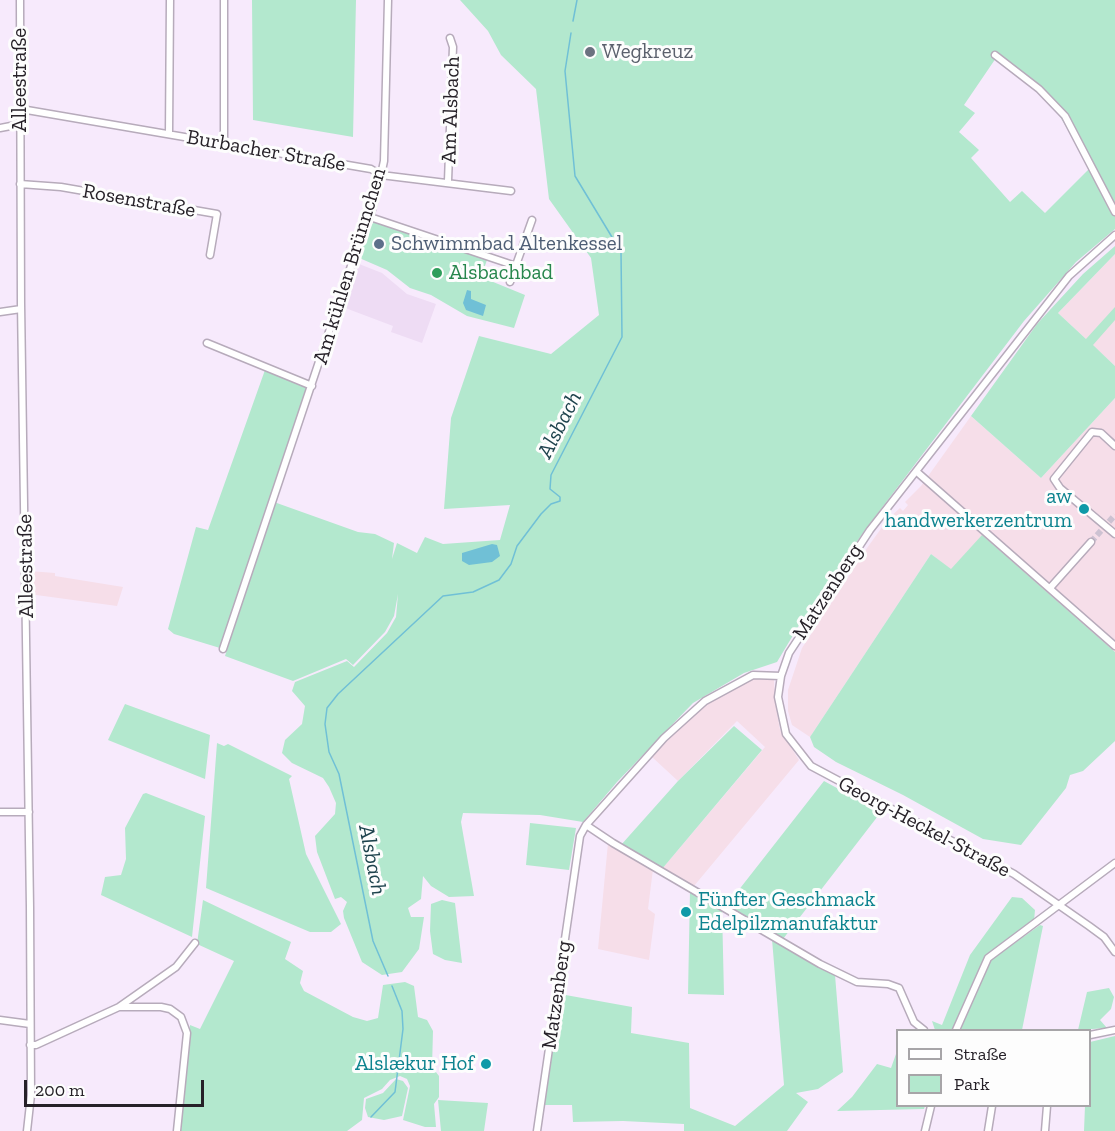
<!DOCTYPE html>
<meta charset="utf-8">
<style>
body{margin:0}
#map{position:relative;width:1115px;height:1131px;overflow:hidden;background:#f7eafc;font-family:"Zilla Slab",serif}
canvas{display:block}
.legend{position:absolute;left:896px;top:1029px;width:195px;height:78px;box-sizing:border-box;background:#fdfdfd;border:2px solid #a7a5a8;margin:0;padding:8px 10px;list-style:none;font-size:18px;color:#262128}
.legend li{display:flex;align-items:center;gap:12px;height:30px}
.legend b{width:30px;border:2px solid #a7a5a8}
.scale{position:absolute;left:24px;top:1080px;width:180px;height:27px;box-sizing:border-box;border:3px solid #262128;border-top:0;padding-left:8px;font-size:18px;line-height:21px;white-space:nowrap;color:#262128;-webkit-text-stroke:4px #fdfdfd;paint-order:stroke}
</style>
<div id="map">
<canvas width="1115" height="1131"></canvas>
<ul class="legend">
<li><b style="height:8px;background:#fff"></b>Straße</li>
<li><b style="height:16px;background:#b3e8ce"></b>Park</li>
</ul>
<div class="scale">200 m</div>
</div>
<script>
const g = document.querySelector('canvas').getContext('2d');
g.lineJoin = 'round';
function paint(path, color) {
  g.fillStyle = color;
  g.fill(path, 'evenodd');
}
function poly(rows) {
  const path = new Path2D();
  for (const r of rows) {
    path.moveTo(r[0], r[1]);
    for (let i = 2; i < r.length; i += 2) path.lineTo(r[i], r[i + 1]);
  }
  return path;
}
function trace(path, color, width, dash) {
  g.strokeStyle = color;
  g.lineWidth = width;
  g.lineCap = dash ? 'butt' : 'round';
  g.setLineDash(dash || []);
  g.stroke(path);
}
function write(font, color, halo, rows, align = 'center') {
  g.font = font + ' "Zilla Slab",serif';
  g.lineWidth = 6;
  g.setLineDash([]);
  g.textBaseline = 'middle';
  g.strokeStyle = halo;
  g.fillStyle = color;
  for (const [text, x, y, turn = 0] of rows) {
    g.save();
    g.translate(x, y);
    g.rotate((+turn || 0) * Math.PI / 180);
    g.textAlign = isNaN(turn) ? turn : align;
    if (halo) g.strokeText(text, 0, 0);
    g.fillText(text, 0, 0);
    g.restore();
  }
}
paint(poly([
 [1115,254,1115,366,1058,313],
 [1115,398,1115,652,982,536,951,570,931,554,810,737,792,725,788,711,788,690,802,648,867,548,888,519,900,508,903,511,908,505,905,502,921,486,971,416,1041,478],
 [29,571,55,573,55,576,123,587,117,606,29,594],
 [765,678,774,680,775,702,780,730,799,760,694,886,662,869,765,747,737,721,678,781,652,757,694,712,723,693,753,679],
 [608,843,653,869,648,909,655,914,649,960,598,949]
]), '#f6dee9');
paint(poly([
 [354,262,382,273,407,294,436,304,422,343,391,332,393,326,340,306]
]), '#eedcf4');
paint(poly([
 [252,0,356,0,353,137,253,120],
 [460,0,1115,0,1115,229,1076,262,1024,321,865,530,801,622,777,662,744,673,693,703,617,782,583,822,540,815,463,813,461,822,474,896,449,897,431,886,423,876,421,899,408,908,411,917,424,917,419,949,402,972,382,975,362,962,344,918,343,911,347,902,341,897,335,899,317,852,315,836,335,814,336,803,329,787,323,778,292,763,282,753,285,740,302,724,305,706,292,691,295,682,347,661,354,667,387,633,396,617,398,594,394,616,385,632,353,665,346,659,293,681,225,656,274,502,358,532,375,534,394,543,392,559,397,543,417,553,425,537,443,544,500,540,510,505,444,509,451,418,479,336,551,354,599,315,591,258,549,199,536,89,501,55,488,31],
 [996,58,1036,89,1058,113,1090,168,1045,213,1022,191,1010,202,971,158,979,150,959,132,975,113,964,105],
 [375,221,487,260,481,277,525,295,514,328,467,316,431,295,410,288,387,270,357,257,366,228],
 [1115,246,1115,254,1058,313,1086,339,1115,307,1115,320,1093,345,1115,366,1115,398,1041,478,971,416,1037,324,1083,274],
 [265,370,307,388,220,648,174,634,168,629,196,527,208,530],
 [982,535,1115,652,1115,741,1083,771,1070,775,1066,788,1021,845,983,839,903,795,836,762,814,747,810,737,931,554,951,569],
 [125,704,210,735,205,779,108,740],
 [734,726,762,750,662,869,621,845,678,781],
 [217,743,224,746,228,744,292,776,289,779,306,854,341,924,331,932,310,932,206,888],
 [824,781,881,812,783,939,727,905],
 [146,793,205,816,192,937,101,895,105,877,121,875,126,859,125,828,143,794],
 [530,823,576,828,569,870,526,865],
 [690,891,722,908,724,995,688,994],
 [1012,897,1022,898,1035,910,1034,921,986,955,954,1030,935,1030,932,1021,942,1025,970,955],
 [203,900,291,942,285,959,303,971,300,983,304,991,353,1017,367,1021,378,1018,383,985,405,982,414,986,418,1017,427,1020,433,1031,432,1067,439,1076,439,1097,434,1104,436,1127,425,1127,403,1120,410,1086,407,1079,400,1076,390,1080,382,1089,364,1098,362,1120,347,1131,181,1131,190,1025,200,1029,234,961,197,944],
 [442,900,455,903,462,963,445,960,433,954,430,931,431,904],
 [1040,925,1043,926,1022,1030,960,1029,991,960],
 [772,939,835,975,843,1072,818,1089,796,1093,808,1102,787,1131,684,1131,684,1124,623,1121,573,1122,572,1105,544,1105,560,994,632,1007,631,1033,689,1043,690,1108,735,1126,784,1085],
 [1109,988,1114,997,1111,1009,1100,1020,1107,1028,1078,1030,1087,992],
 [1115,1036,1115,1131,1084,1131,1085,1106,1090,1106,1090,1042],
 [896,1054,898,1106,925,1106,924,1109,837,1111,852,1097,877,1064,891,1068],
 [396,1079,403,1081,408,1088,402,1116,384,1120,368,1117,365,1108,366,1099,383,1093],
 [438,1100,488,1103,484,1131,441,1131]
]), '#b3e8ce');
paint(poly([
 [467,290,471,291,471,299,486,305,483,316,466,310,463,303],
 [492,544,497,545,500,556,492,562,469,565,462,561,462,553]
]), '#70c0d6');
trace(poly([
 [573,21,577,0],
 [388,976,373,941,339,774,329,752,325,724,327,708,338,694,443,596,473,592,499,580,511,564,517,546,541,514,551,504,560,501,560,497,550,489,551,475,622,337,621,252,575,176,565,71,571,33],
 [371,1117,395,1092,403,1029,402,1011,392,986]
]), '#70c0d6', 1.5);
trace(poly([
 [1091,542,1115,515]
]), '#cdc2d2', 6, [6, 3]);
const minor = poly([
 [20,0,21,303,30,907,31,1095,27,1131],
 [224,0,224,143],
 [995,55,1039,89,1065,116,1115,212],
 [21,109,371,169,381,175,511,191],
 [0,128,21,124],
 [169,134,170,0],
 [448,181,453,47,450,38],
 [20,184,61,187,217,214,210,255],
 [370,217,516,266],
 [1115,235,1069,276,870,530,789,653,781,676,778,697,786,734,811,766,1014,874,1089,926,1104,937,1115,952],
 [510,282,532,220],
 [0,312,21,309],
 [207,343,312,386],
 [1115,446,1101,433,1092,432,1054,479,1060,488,1115,534],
 [917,472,1115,646],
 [1050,588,1091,542],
 [223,649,364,227,370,217,381,175,384,161,388,0],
 [0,812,29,812],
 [586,825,613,843,820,964,857,982,888,984,899,988,914,1022,924,1030],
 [120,1007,161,1007,170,1009,181,1017,187,1033,177,1131],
 [0,1020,30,1024],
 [956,1030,988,958,1115,863],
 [1090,1035,1115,1030],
 [30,1045,36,1045,119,1007,176,967,195,943],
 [537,1131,580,836,586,825,664,738,705,701,753,675,781,676],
 [925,1131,931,1106],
 [988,1131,992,1106],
 [1045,1131,1047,1106]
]);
trace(minor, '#b7abbb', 9);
trace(minor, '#fff', 6);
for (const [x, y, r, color] of [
 [590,52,6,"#6b7280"],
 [379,244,6,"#5c6f8a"],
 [437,273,6,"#2e9e5b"],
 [1084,509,6,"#0f9aa8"],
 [686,912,6,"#0f9aa8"],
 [486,1064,6,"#0f9aa8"]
]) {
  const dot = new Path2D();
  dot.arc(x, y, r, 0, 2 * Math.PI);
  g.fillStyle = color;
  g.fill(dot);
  trace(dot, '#fdfdfd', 2);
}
write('21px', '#5b616d', '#fdfdfd', [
 ["Wegkreuz",602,52]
], 'left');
write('21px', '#262128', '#fdfdfd', [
 ["Alleestraße",20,80,-90],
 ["Am Alsbach",451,110,-88],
 ["Burbacher Straße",266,151,10],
 ["Rosenstraße",139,201,10],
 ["Am kühlen Brünnchen",350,266,-73],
 ["Alleestraße",26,566,-91],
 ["Matzenberg",828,592,-57],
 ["Georg-Heckel-Straße",924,827,28],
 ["Matzenberg",557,995,-82]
]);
write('21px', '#4e5e75', '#fdfdfd', [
 ["Schwimmbad Altenkessel",391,244]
], 'left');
write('21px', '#27864d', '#fdfdfd', [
 ["Alsbachbad",449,273]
], 'left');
write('21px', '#0d838f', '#fdfdfd', [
 ["aw",1072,497],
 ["handwerkerzentrum",1072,521],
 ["Fünfter Geschmack",698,900,"left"],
 ["Edelpilzmanufaktur",698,924,"left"],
 ["Alslækur Hof",474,1064]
], 'right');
write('italic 22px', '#1e434d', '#fdfdfd', [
 ["Alsbach",560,425,-63],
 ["Alsbach",372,860,79]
]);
</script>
